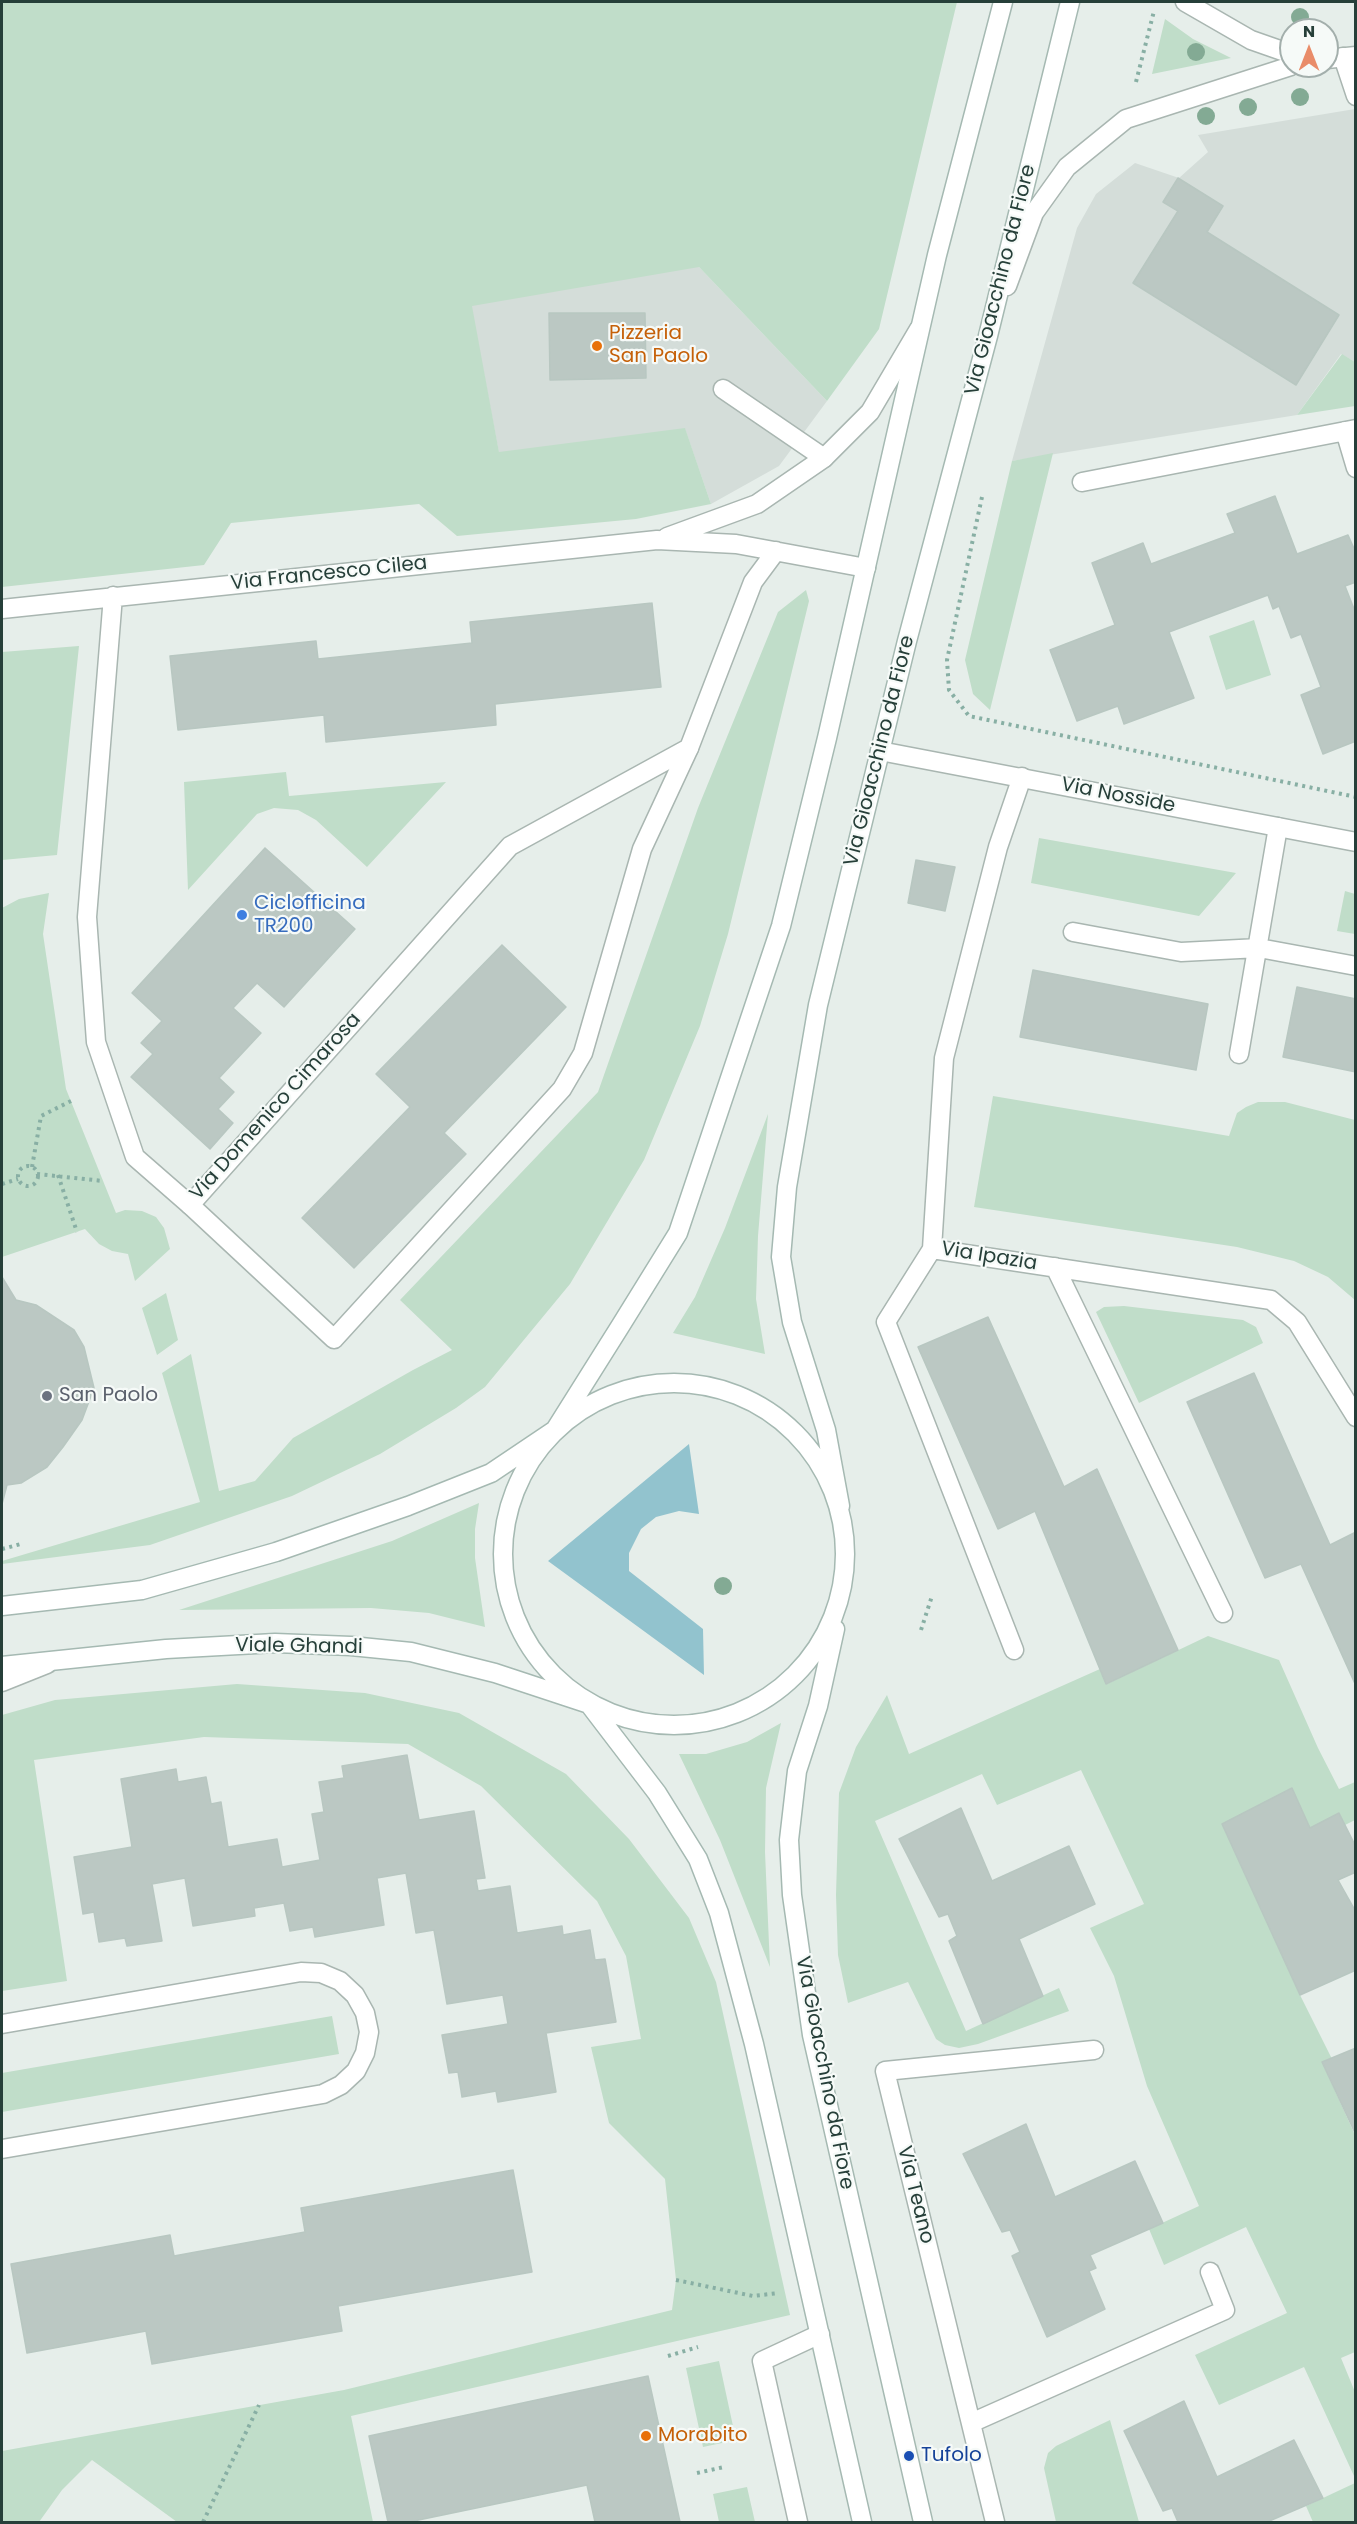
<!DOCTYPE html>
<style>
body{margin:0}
#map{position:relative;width:1357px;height:2524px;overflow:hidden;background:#e6eeea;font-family:Poppins,sans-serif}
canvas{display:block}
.frame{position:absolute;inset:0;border:3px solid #263f39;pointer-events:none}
.north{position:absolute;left:1279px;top:18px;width:60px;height:60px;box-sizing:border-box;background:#f6faf8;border:2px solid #a3afac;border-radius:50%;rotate:0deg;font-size:16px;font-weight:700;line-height:24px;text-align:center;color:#263f39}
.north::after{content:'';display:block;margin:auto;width:21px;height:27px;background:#e98c69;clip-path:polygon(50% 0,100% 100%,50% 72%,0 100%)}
</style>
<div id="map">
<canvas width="1357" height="2524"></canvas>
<div class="frame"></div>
<div class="north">N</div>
</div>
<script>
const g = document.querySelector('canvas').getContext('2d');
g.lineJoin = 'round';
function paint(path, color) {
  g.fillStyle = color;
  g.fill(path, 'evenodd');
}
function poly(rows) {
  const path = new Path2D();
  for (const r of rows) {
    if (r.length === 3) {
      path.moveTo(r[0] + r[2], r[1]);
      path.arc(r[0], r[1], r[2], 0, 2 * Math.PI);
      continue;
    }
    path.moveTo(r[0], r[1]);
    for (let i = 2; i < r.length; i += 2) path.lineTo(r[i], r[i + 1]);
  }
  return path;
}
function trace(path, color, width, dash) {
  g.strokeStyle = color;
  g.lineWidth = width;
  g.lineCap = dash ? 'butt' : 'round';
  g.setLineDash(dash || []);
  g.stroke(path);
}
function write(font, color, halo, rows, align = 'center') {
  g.font = font + ' Poppins,sans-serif';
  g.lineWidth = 4.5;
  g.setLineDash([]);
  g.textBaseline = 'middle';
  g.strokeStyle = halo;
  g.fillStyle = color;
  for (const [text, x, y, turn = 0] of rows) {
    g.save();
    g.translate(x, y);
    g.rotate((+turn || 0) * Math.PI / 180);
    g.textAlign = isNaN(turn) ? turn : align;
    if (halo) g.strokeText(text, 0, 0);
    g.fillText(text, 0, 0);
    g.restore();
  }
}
paint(poly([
 [1355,109,1355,362,1341,354,1297,415,1012,461,1077,228,1096,194,1135,163,1179,178,1208,152,1198,135],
 [448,118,699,267,827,401,779,466,711,504,685,429,499,453,471,306]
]), '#d4ddd9');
paint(poly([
 [2,2,957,2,879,329,827,401,699,267,472,306,499,452,685,428,711,504,636,519,457,536,419,504,231,523,204,565,2,587],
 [1165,19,1193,39,1231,58,1152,74],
 [1342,354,1355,362,1355,406,1297,415],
 [1053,453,990,710,973,694,965,660,1012,461],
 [806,590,809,601,728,934,700,1026,644,1160,570,1284,485,1387,456,1408,380,1454,292,1496,150,1545,2,1564,2,1561,200,1502,162,1373,191,1354,219,1491,255,1481,293,1438,413,1370,452,1350,400,1300,598,1092,698,808,778,612],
 [1254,620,1271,675,1226,690,1209,636],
 [79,646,57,855,2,860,2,652],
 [286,772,289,796,446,782,367,867,316,820,298,810,274,808,257,814,188,890,184,782],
 [1039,838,1236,873,1199,916,1031,883],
 [1345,891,1355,894,1355,934,1337,931],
 [49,893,43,934,66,1089,116,1213,125,1210,142,1211,156,1217,164,1228,170,1249,135,1281,128,1254,112,1251,99,1244,85,1229,2,1257,2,908,19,899],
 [993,1096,1229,1136,1237,1113,1246,1107,1258,1102,1285,1102,1355,1120,1355,1300,1328,1277,1294,1261,1237,1247,974,1207],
 [768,1114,758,1236,756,1299,765,1354,673,1333,695,1297,725,1228],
 [166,1293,178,1340,157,1355,142,1308],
 [1124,1306,1243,1320,1256,1327,1263,1343,1139,1403,1096,1312,1104,1307],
 [479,1503,475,1529,475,1558,485,1627,429,1613,371,1608,179,1610,392,1541],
 [1208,1636,1279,1660,1318,1748,1339,1789,1355,1782,1355,1820,1345,1825,1339,1813,1310,1828,1292,1788,1222,1824,1300,1995,1332,2059,1322,2062,1355,2135,1355,2352,1341,2358,1355,2392,1354,2476,1304,2367,1219,2405,1195,2355,1287,2313,1246,2227,1164,2265,1149,2229,1199,2206,1147,2086,1114,1976,1090,1928,1144,1904,1081,1770,997,1805,982,1774,875,1821,966,2031,1059,1988,1069,2011,978,2044,959,2048,945,2045,936,2039,908,1982,848,2003,838,1955,836,1895,839,1793,856,1747,887,1695,909,1754,1100,1669,1107,1684],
 [237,1684,365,1693,459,1713,566,1774,629,1839,689,1918,716,1982,790,2315,351,2416,373,2522,177,2522,92,2460,62,2490,39,2522,2,2522,2,2451,344,2390,672,2310,676,2280,665,2179,609,2123,591,2047,641,2039,626,1956,597,1901,481,1786,408,1744,204,1737,34,1760,67,1981,2,1991,2,1715,55,1700],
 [781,1723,766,1788,765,1852,770,1967,720,1840,679,1754,706,1754,747,1742],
 [332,2016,339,2054,2,2112,2,2073],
 [719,2361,736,2440,703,2447,686,2368],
 [1110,2420,1139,2522,1056,2522,1044,2468,1048,2453,1056,2446],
 [1355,2483,1355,2522,1313,2522,1306,2506],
 [747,2487,755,2522,719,2522,713,2494]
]), '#c0ddc9');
paint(poly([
 [689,1444,699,1514,679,1511,656,1517,641,1529,629,1553,629,1571,703,1629,704,1675,548,1561]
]), '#92c3ce');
const building = poly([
 [1178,178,1223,206,1207,232,1339,315,1296,385,1133,283,1178,211,1163,202,1178,178],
 [549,313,645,313,646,378,550,380,549,313],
 [1275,496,1297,554,1348,535,1356,553,1356,582,1345,586,1356,614,1356,741,1323,754,1301,695,1321,687,1301,634,1291,638,1279,606,1273,609,1268,595,1169,632,1194,698,1124,724,1118,706,1077,721,1050,650,1115,625,1092,563,1143,543,1151,564,1235,533,1227,514,1275,496],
 [652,603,661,687,495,704,496,725,326,742,324,715,178,730,170,656,316,641,318,659,472,643,470,622,652,603],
 [265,848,355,929,284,1007,257,983,233,1008,261,1033,219,1078,234,1092,218,1109,233,1123,210,1149,131,1077,153,1054,141,1043,162,1021,132,993,265,848],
 [916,860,955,867,945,911,908,903,916,860],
 [502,945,566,1007,444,1133,466,1154,354,1268,302,1218,410,1107,376,1074,502,945],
 [1033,970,1208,1004,1196,1070,1020,1037,1033,970],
 [1297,987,1356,999,1356,1072,1283,1057,1297,987],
 [2,1277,16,1300,36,1305,74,1330,84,1347,94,1388,82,1420,63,1447,47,1467,21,1483,7,1485,2,1504,2,1277],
 [988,1317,1064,1487,1097,1469,1178,1650,1106,1684,1035,1511,998,1529,918,1347,988,1317],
 [1254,1373,1330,1545,1356,1532,1356,1686,1301,1564,1265,1578,1187,1402,1254,1373],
 [407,1755,419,1820,474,1811,485,1878,476,1879,478,1891,510,1886,517,1933,562,1926,563,1935,590,1930,595,1960,605,1959,616,2022,546,2033,556,2092,498,2102,496,2091,462,2097,458,2072,449,2073,442,2035,508,2024,503,1995,447,2004,434,1930,416,1933,406,1873,377,1878,384,1925,315,1937,313,1927,290,1931,284,1903,254,1908,255,1916,193,1926,185,1878,152,1884,162,1941,127,1946,125,1938,99,1942,94,1912,83,1914,74,1857,132,1847,121,1779,176,1769,178,1782,206,1777,211,1804,221,1802,228,1847,277,1839,282,1867,320,1860,312,1814,324,1812,319,1782,344,1778,342,1766,407,1755],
 [1292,1788,1310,1828,1339,1813,1356,1847,1356,1872,1338,1880,1356,1912,1356,1970,1300,1995,1222,1824,1292,1788],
 [961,1808,992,1881,1069,1846,1095,1904,1019,1939,1043,1996,983,2024,949,1941,957,1936,948,1914,939,1917,899,1839,961,1808],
 [1356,2048,1356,2135,1322,2062,1356,2048],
 [1026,2124,1055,2197,1135,2161,1163,2223,1090,2255,1096,2268,1089,2271,1105,2309,1047,2337,1012,2256,1020,2252,1010,2230,1002,2232,963,2154,1026,2124],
 [513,2170,532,2272,338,2306,342,2331,152,2364,146,2331,27,2353,11,2264,170,2235,174,2256,305,2232,301,2208,513,2170],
 [648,2376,680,2522,595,2522,587,2485,409,2522,388,2522,369,2436,648,2376],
 [1184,2401,1217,2477,1294,2440,1323,2498,1267,2522,1178,2522,1172,2508,1163,2511,1124,2431,1184,2401]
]);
paint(building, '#bbc8c3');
trace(building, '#b8c7c1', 1.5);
const lane = poly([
 [1343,57,1356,96],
 [723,389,824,458],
 [1345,431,1356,468],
 [1082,482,1356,429],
 [1073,932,1181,952,1259,948,1356,966],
 [1239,1054,1278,827],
 [190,1205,334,1339,562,1089,583,1053,642,849,689,748],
 [932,1249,1271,1300,1297,1322,1356,1417],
 [1055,1267,1223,1613],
 [1014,1650,886,1322,932,1249,944,1058,998,847,1022,777],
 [2,2024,301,1972,321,1973,340,1981,355,1995,365,2013,369,2032,365,2053,356,2071,341,2085,323,2094,2,2149],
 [971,2423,1225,2310,1210,2272],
 [798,2522,762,2361,820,2334],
 [995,2522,885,2071,1094,2050]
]);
const street = poly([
 [1185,2,1251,40,1291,54],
 [1327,59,1356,56],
 [1007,286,1034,213,1067,167,1126,119,1291,66],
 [667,537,757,504,824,458,870,412,919,329],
 [113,596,87,917,96,1042,135,1157,190,1205,510,846,689,748,753,582,776,551],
 [2,609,657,540,736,544,866,568],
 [880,751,1356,842],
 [2,1682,47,1664]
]);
const secondary = poly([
 [674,1554,171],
 [840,1506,826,1430,792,1322,781,1257,787,1187,818,1005,907,641,988,336,1070,2],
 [2,1606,142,1590,276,1552,408,1506,491,1473,555,1430,621,1325,678,1233,781,926,827,738,937,255,1003,2],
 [835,1629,818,1706,797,1771,789,1840,792,1895,812,2035,923,2522],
 [2,1666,166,1649,275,1643,351,1646,411,1652,495,1673,589,1704,657,1793,698,1859,719,1913,754,2044,862,2522]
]);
trace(lane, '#a9b6b1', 21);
trace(street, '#a9b6b1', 21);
trace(secondary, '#a5b9b2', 21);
trace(poly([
 [1136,82,1154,11],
 [982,497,947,660,949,690,969,716,1356,797],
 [28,1176,10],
 [32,1167,41,1116,71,1101],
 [37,1174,103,1181],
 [58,1175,77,1232],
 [2,1184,18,1179],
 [2,1549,21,1544],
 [921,1630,932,1596],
 [676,2280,753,2296,779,2293],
 [668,2356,698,2347],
 [697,2473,724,2467],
 [203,2522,259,2405]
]), '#88afa4', 4, [3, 4.5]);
trace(lane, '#fff', 18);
trace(street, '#fff', 18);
trace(secondary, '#fff', 18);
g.fillStyle = '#83aa94';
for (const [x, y] of [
 [1300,17],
 [1196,52],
 [1300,97],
 [1248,107],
 [1206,116],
 [723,1586]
]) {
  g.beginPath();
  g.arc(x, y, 9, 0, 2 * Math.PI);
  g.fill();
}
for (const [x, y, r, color] of [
 [597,346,6,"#e8710a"],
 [242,915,6,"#3f7fe0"],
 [47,1396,6,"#6b7280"],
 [646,2436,6,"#e8710a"],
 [909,2456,6,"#1a4fb4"]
]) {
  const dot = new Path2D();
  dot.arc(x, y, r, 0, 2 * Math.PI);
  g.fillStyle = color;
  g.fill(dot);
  trace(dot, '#f6faf8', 2);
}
write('20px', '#263f39', '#f6faf8', [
 ["Via Gioacchino da Fiore",1001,280,-76],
 ["Via Francesco Cilea",329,574,-6],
 ["Via Gioacchino da Fiore",880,751,-76],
 ["Via Nosside",1118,796,11],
 ["Via Domenico Cimarosa",276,1107,-48],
 ["Via Ipazia",989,1257,9],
 ["Viale Ghandi",299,1647,1],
 ["Via Gioacchino da Fiore",824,2073,79],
 ["Via Teano",915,2195,76]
]);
write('20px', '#c56008', '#f6faf8', [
 ["Pizzeria",609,334],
 ["San Paolo",609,357],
 ["Morabito",658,2436]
], 'left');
write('20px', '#366cbe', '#f6faf8', [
 ["Ciclofficina",254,904],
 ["TR200",254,927]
], 'left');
write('20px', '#5b616d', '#f6faf8', [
 ["San Paolo",59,1396]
], 'left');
write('20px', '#164399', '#f6faf8', [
 ["Tufolo",921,2456]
], 'left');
</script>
